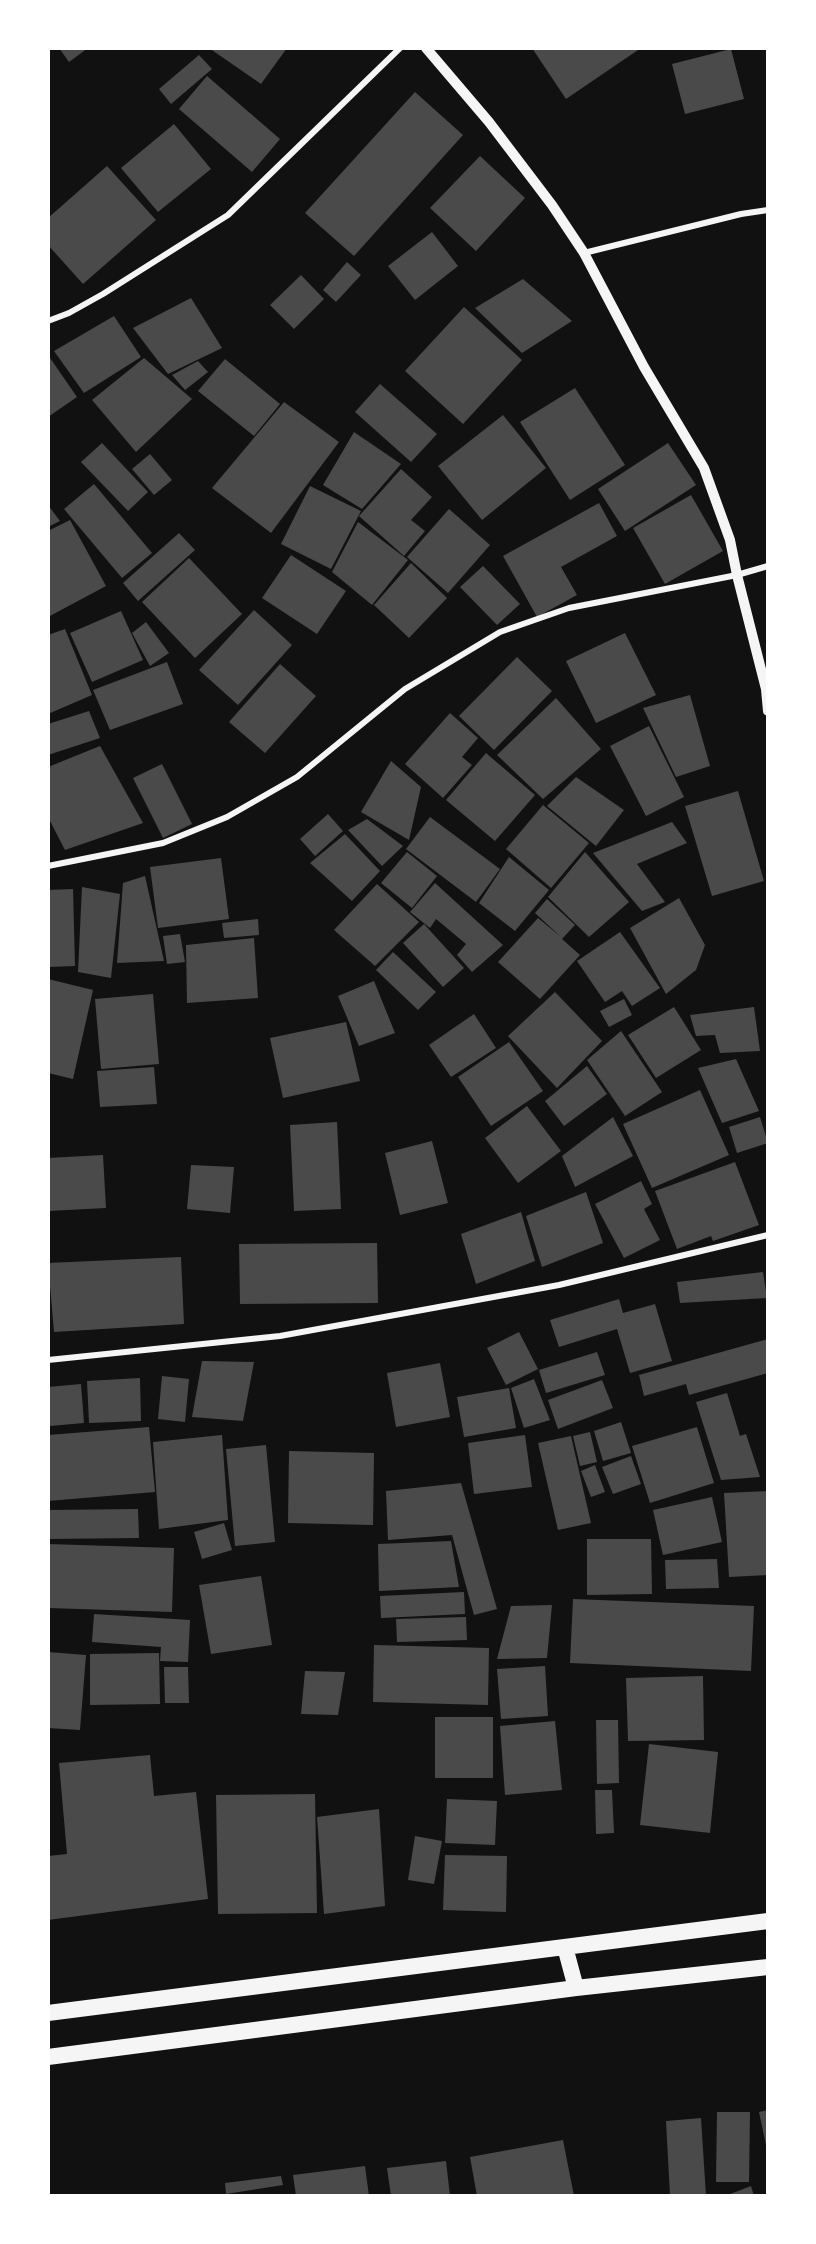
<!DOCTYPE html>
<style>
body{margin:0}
#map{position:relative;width:816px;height:2244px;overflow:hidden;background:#111;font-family:Georgia,serif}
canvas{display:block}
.frame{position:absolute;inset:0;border:50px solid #fff;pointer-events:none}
</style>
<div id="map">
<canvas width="816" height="2244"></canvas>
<div class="frame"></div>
</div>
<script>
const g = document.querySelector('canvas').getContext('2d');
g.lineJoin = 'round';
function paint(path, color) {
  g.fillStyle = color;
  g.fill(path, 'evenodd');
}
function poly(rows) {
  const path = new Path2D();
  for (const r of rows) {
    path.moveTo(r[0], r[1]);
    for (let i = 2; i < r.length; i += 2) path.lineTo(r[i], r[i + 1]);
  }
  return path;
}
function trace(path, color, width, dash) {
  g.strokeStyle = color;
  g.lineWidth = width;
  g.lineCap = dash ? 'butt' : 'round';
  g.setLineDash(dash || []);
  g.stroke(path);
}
paint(poly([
 [59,48,88,48,69,62],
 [209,48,287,48,261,84],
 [532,48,641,48,566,99],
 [731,49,744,99,685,114,672,64],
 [199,55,212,69,171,104,159,89],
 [207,76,280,139,252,172,179,109],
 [415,92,463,135,354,256,305,213],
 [174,124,211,169,158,212,121,168],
 [480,156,525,198,476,251,430,208],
 [107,166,156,220,83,284,48,245,48,218],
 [432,232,458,266,415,300,388,266],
 [347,262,361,275,336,302,323,290],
 [301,275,324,299,294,329,270,305],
 [523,279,572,321,522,353,475,308],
 [191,298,222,348,168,374,133,328],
 [464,307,522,360,463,424,405,371],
 [114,316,141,357,84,393,54,351],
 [48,355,77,397,48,417],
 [144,358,192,399,136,452,92,400],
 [225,359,280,404,254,436,198,391],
 [198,361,208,372,185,390,172,375],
 [380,384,437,434,411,462,355,412],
 [575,388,625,465,570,500,520,422],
 [284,402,339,442,271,533,212,488],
 [503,415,546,468,482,520,438,466],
 [354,432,401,464,362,509,323,485],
 [102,443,148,492,128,511,81,462],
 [668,443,696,485,625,531,598,489],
 [150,454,172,480,154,495,132,469],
 [401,469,432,497,411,520,425,531,404,556,359,516],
 [94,484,152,553,122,578,64,509],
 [310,486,361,511,331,569,281,544],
 [691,495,723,551,665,584,633,528],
 [599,503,617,536,561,567,577,595,537,617,503,556],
 [48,505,60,521,48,527],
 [449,509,490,545,448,593,407,557],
 [70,520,106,586,48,617,48,531],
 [358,522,408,560,372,605,332,572],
 [179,533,195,550,138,601,123,583],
 [291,555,346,591,317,634,262,598],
 [189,558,242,614,195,658,142,602],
 [411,563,447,598,409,638,374,605],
 [483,566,520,604,497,625,460,587],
 [254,610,292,645,238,705,199,670],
 [121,611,143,660,92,682,70,633],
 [146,622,169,653,150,666,132,633],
 [65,629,92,695,48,714,48,635],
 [625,633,656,695,596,723,566,661],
 [517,657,552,691,494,750,459,716],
 [167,662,183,704,110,730,93,690],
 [280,664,316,696,265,753,229,722],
 [690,695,710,766,676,777,643,708],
 [556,698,601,749,543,799,497,755],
 [89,711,100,738,48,755,48,724],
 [450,713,478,738,462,757,472,765,443,798,405,764],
 [649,726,684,797,646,816,610,746],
 [100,746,143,823,65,850,48,817,48,767],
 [486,753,535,795,495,841,446,800],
 [391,761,421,787,409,840,361,812],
 [162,764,192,824,163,838,133,778],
 [576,777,624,810,596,846,547,806],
 [738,791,764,881,712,896,685,806],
 [543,805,589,843,551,888,506,849],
 [328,814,343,831,315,856,300,839],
 [430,817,500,869,476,902,406,849],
 [367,819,403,846,382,866,348,830],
 [672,822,687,843,637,864,665,902,642,911,593,853],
 [345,834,380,871,352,901,310,863],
 [407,852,437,876,412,908,381,883],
 [585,852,629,902,589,937,548,897],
 [509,857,549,890,515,931,479,903],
 [221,858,229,919,158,928,150,867],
 [145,876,164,961,117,963,123,883],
 [435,883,503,945,472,972,457,955,466,944,436,919,430,928,410,912],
 [377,884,419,922,375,966,334,930],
 [82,887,120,894,111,978,78,972],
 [73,889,75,966,48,967,48,890],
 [679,898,705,945,696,970,666,994,630,928],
 [547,899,575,925,562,939,580,955,540,999,498,962,538,918,561,937,535,913],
 [258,919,259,935,224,938,222,923],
 [424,924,464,968,443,987,403,943],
 [620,932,660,988,632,1006,622,991,605,1002,577,961],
 [180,934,185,962,167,964,163,936],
 [254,938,258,998,187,1003,186,945],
 [393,952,436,992,418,1010,376,970],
 [48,979,93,990,73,1079,48,1073],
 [374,981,395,1033,359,1046,338,996],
 [555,992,602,1041,557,1088,508,1036],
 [153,994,159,1064,101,1069,95,999],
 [624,999,632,1015,609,1027,600,1011],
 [674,1007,701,1050,656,1078,628,1035],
 [754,1007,760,1051,720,1053,715,1035,696,1036,690,1015],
 [474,1014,496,1048,451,1077,429,1045],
 [346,1022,360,1081,283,1098,270,1038],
 [621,1031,662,1092,625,1116,587,1060],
 [509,1042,543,1091,491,1126,458,1077],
 [736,1059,759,1111,722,1123,698,1068],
 [587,1066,607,1094,564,1126,545,1101],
 [154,1067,157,1104,100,1107,97,1071],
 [700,1090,729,1155,652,1188,623,1124],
 [527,1106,561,1151,518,1183,485,1138],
 [613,1117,633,1156,575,1187,562,1156],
 [760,1117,768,1143,737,1153,729,1127],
 [337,1122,341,1209,294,1211,290,1125],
 [432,1141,448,1203,400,1215,385,1153],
 [103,1155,106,1208,48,1211,48,1158],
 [735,1162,759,1225,713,1241,711,1236,677,1249,655,1191],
 [191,1165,234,1167,230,1213,187,1209],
 [641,1181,652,1204,644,1209,660,1240,624,1258,595,1204],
 [586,1192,603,1243,542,1267,526,1216],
 [521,1212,535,1261,476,1284,461,1234],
 [377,1243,378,1303,240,1304,239,1244],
 [181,1257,184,1324,54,1332,48,1263],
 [763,1272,767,1298,680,1303,677,1282],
 [619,1299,623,1313,655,1304,672,1361,630,1373,617,1329,559,1347,550,1320],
 [519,1332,538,1369,506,1385,487,1348],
 [768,1339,768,1373,689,1395,686,1384,644,1396,639,1375],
 [597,1352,605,1375,546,1393,539,1370],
 [202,1361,254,1362,243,1421,192,1417],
 [440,1363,450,1417,396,1427,387,1373],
 [162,1376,189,1379,185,1422,158,1419],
 [140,1378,141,1421,89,1423,87,1381],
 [534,1379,550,1420,524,1428,511,1388],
 [602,1380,613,1408,558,1429,548,1400],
 [81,1384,84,1423,50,1426,48,1387],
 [509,1388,516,1428,464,1437,457,1397],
 [727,1393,740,1436,746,1434,760,1477,721,1480,696,1402],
 [621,1422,631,1453,603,1461,594,1431],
 [149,1427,155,1492,48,1501,48,1435],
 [697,1427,714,1483,650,1503,632,1446],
 [590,1432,597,1462,580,1466,573,1436],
 [222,1435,228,1520,159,1529,153,1442],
 [525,1435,532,1487,474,1494,468,1443],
 [571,1436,591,1523,558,1530,538,1443],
 [266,1445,275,1542,235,1546,226,1449],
 [289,1451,374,1453,373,1525,288,1523],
 [631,1456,641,1484,613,1494,602,1467],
 [595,1465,605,1492,591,1497,581,1471],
 [461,1483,497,1609,474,1615,452,1535,388,1540,386,1491],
 [768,1491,768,1575,729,1577,724,1493],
 [712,1497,722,1542,663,1555,653,1510],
 [138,1509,139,1538,48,1539,48,1510],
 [224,1523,232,1550,202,1559,194,1532],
 [587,1539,651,1539,652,1594,587,1595],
 [451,1541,459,1587,379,1591,378,1544],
 [48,1544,174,1548,172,1612,48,1608],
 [717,1559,719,1588,666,1589,665,1560],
 [261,1576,272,1645,211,1654,199,1585],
 [464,1592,465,1614,381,1618,380,1596],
 [573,1599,754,1606,751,1671,570,1663],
 [552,1605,547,1658,497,1659,511,1606],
 [94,1614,190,1620,188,1662,160,1661,161,1647,92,1642],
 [466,1617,467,1640,397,1642,396,1619],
 [374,1645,489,1648,488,1705,373,1702],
 [48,1652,86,1655,80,1730,48,1728],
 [159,1653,160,1704,90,1705,90,1654],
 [545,1666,548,1716,501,1719,497,1669],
 [164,1667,188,1667,189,1703,165,1703],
 [305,1671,345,1672,338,1715,301,1714],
 [703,1676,704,1740,628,1741,626,1678],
 [435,1717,493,1717,493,1778,435,1778],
 [596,1720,618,1720,619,1783,597,1784],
 [555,1721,562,1790,505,1795,500,1726],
 [649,1744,718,1752,710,1833,640,1825],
 [150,1755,154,1796,196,1792,208,1899,48,1920,48,1856,67,1854,59,1763],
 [595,1790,612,1790,614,1833,596,1834],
 [315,1794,317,1913,218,1914,216,1795],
 [447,1799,497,1801,495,1845,445,1843],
 [379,1809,385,1906,324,1914,317,1817],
 [415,1836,442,1841,434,1884,408,1880],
 [445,1855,507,1856,506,1912,443,1910],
 [768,2110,768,2150,767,2150,759,2112],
 [717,2112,750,2112,749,2182,716,2182],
 [701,2118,706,2196,670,2196,666,2121],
 [563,2140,574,2196,477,2196,470,2157],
 [446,2161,450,2196,391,2196,387,2168],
 [365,2166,369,2196,296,2196,293,2175],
 [281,2176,283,2185,226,2194,225,2183],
 [751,2186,754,2196,725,2196]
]), '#4a4a4a');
trace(poly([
 [584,253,741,214,768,210],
 [48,321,69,313,103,294,228,215,400,48],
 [48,866,163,843,227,817,297,777,405,689,500,632,569,608,737,575,768,566],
 [48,1360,280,1336,559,1285,768,1235]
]), '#f5f5f5', 6);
trace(poly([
 [426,48,489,122,552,205,584,253,644,367,704,468,730,540,737,575,766,689,768,711]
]), '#f5f5f5', 10);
trace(poly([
 [565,1947,576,1988],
 [48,2013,768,1921],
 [48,2057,576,1988,768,1967]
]), '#f5f5f5', 16);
</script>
